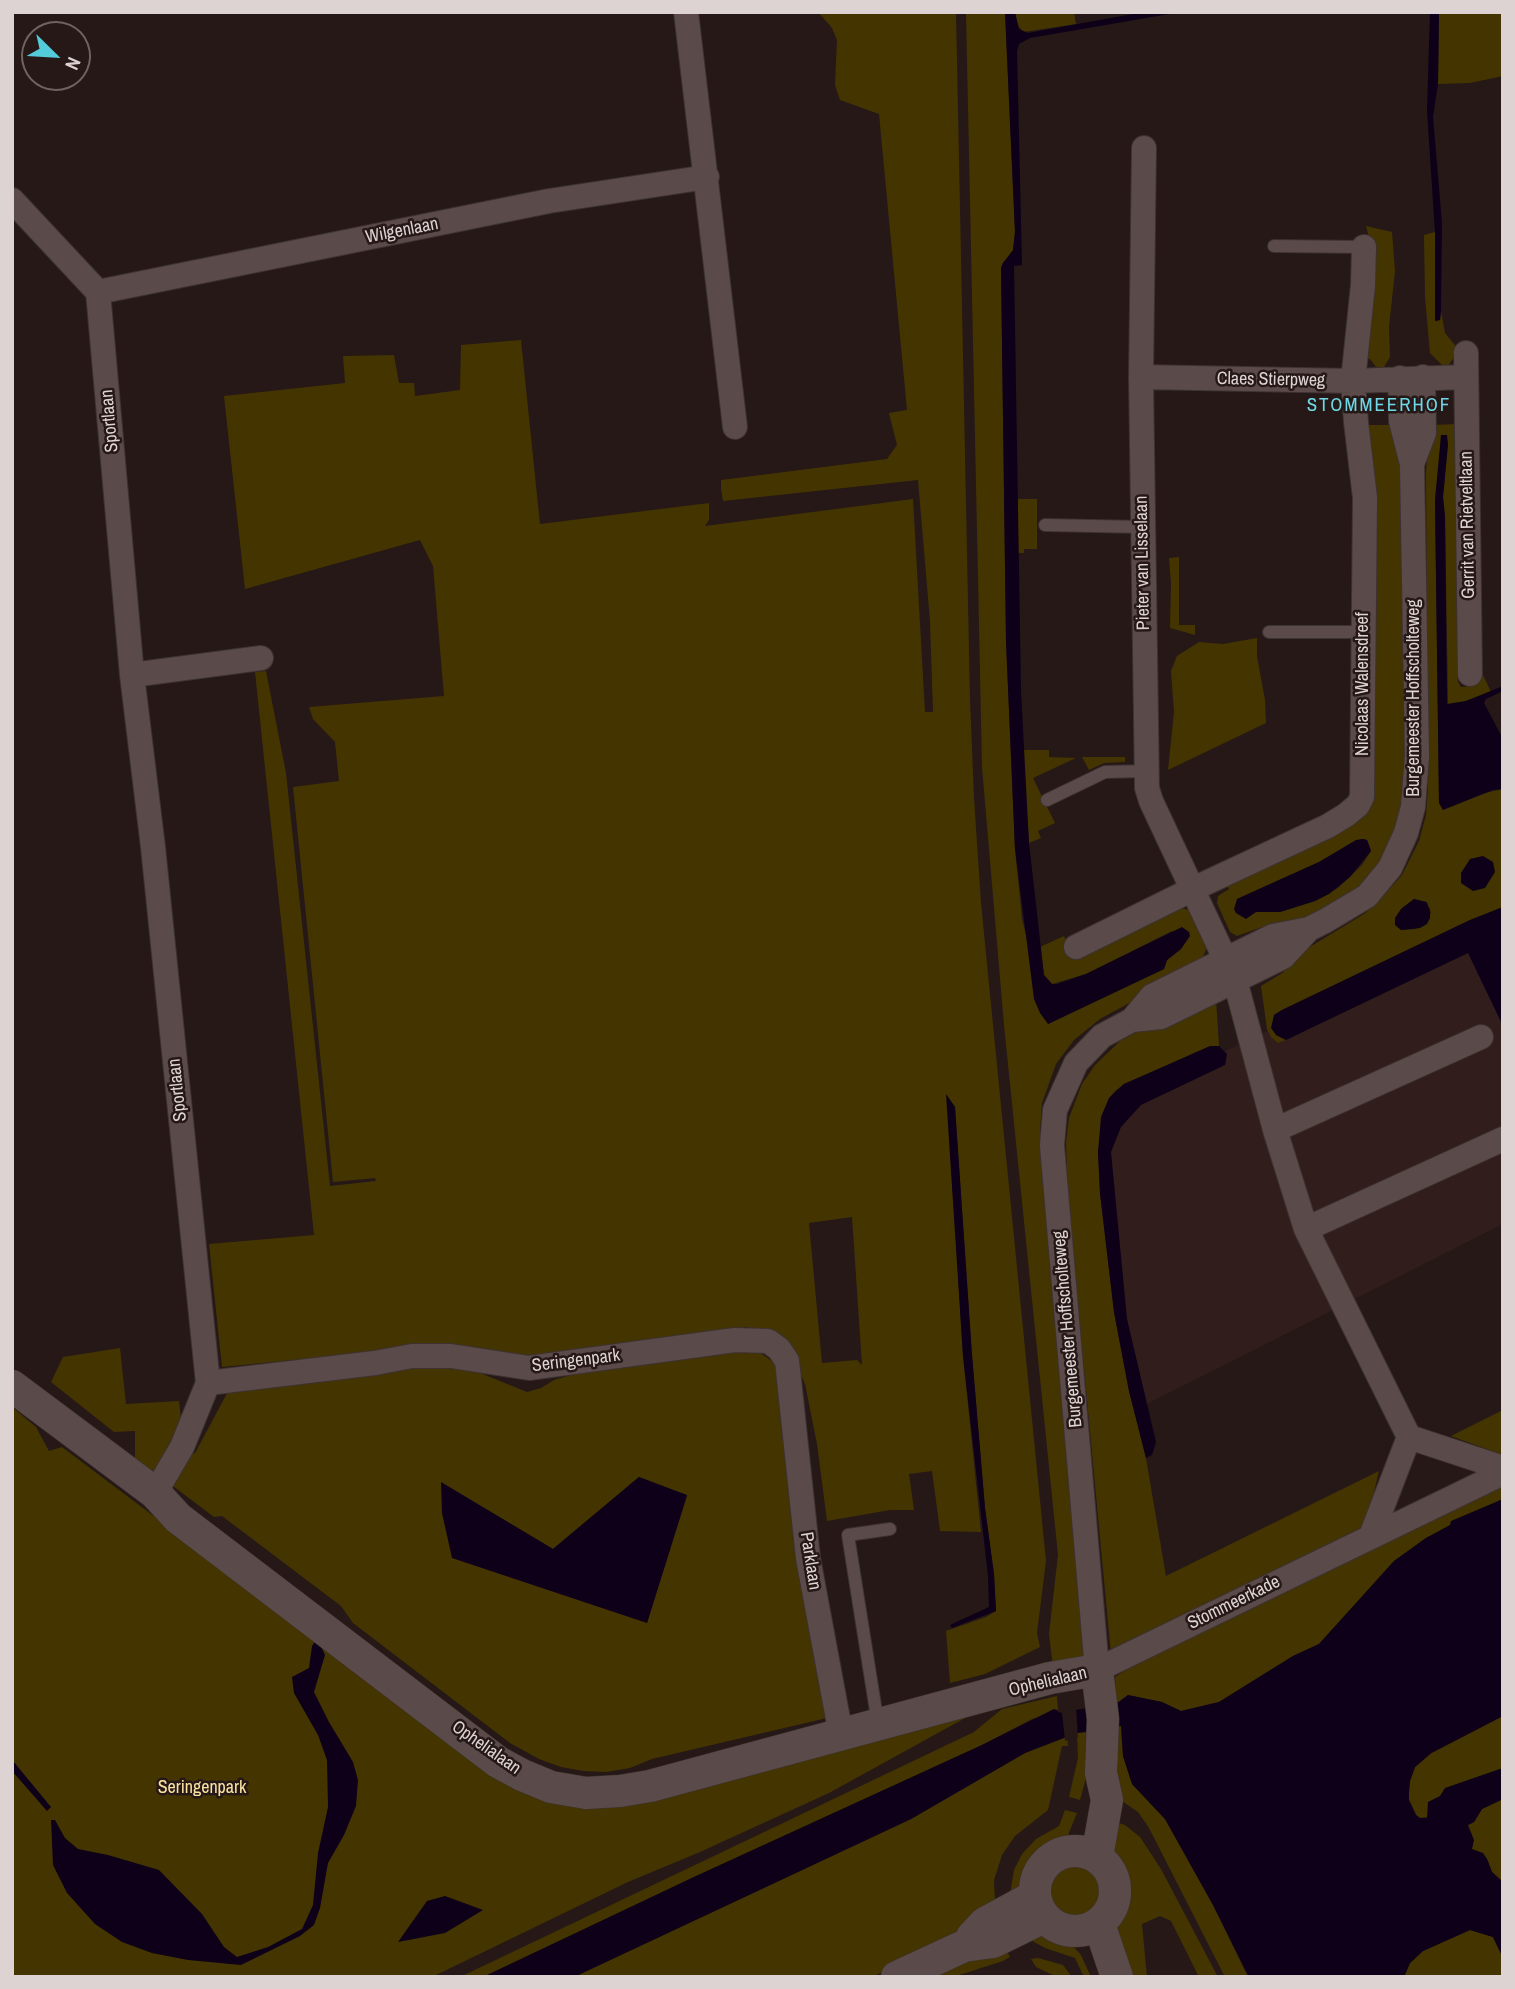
<!DOCTYPE html>
<style>
body{margin:0}
#map{position:relative;width:1515px;height:1989px;overflow:hidden;background:#251817;font-family:"Archivo Narrow",sans-serif}
canvas{display:block}
.frame{position:absolute;inset:0;border:14px solid #ddd3d2;pointer-events:none}
.north{position:absolute;left:21px;top:21px;width:70px;height:70px;box-sizing:border-box;background:#251817;border:2px solid #6f6362;border-radius:50%;rotate:114deg;font-size:19px;font-weight:700;line-height:28px;text-align:center;color:#ddd3d2}
.north::after{content:'';display:block;margin:auto;width:24px;height:32px;background:#53cbda;clip-path:polygon(50% 0,100% 100%,50% 72%,0 100%)}
</style>
<div id="map">
<canvas width="1515" height="1989"></canvas>
<div class="frame"></div>
<div class="north">N</div>
</div>
<script>
const g = document.querySelector('canvas').getContext('2d');
g.lineJoin = 'round';
function paint(path, color) {
  g.fillStyle = color;
  g.fill(path, 'evenodd');
}
function poly(rows) {
  const path = new Path2D();
  for (const r of rows) {
    if (r.length === 3) {
      path.moveTo(r[0] + r[2], r[1]);
      path.arc(r[0], r[1], r[2], 0, 2 * Math.PI);
      continue;
    }
    path.moveTo(r[0], r[1]);
    for (let i = 2; i < r.length; i += 2) path.lineTo(r[i], r[i + 1]);
  }
  return path;
}
function trace(path, color, width, dash) {
  g.strokeStyle = color;
  g.lineWidth = width;
  g.lineCap = dash ? 'butt' : 'round';
  g.setLineDash(dash || []);
  g.stroke(path);
}
function write(font, color, halo, rows, align = 'center') {
  g.font = font + ' "Archivo Narrow",sans-serif';
  g.lineWidth = 5;
  g.setLineDash([]);
  g.textBaseline = 'middle';
  g.strokeStyle = halo;
  g.fillStyle = color;
  for (const [text, x, y, turn = 0] of rows) {
    g.save();
    g.translate(x, y);
    g.rotate((+turn || 0) * Math.PI / 180);
    g.textAlign = isNaN(turn) ? turn : align;
    if (halo) g.strokeText(text, 0, 0);
    g.fillText(text, 0, 0);
    g.restore();
  }
}
paint(poly([
 [1487,925,1503,962,1503,1224,1141,1407,1119,1310,1105,1150,1120,1102]
]), '#311d1c');
paint(poly([
 [818,12,956,12,970,700,974,798,981,903,1046,1561,1037,1633,1040,1647,985,1674,950,1683,946,1631,986,1617,996,1611,994,1574,985,1508,972,1355,955,1107,947,1096,963,1356,981,1532,940,1531,932,1471,909,1474,914,1510,890,1510,827,1521,817,1444,805,1384,790,1352,773,1335,747,1327,580,1352,553,1360,473,1349,457,1344,222,1367,209,1244,314,1235,255,672,266,671,286,773,330,1186,376,1181,375,1178,333,1182,293,787,339,781,335,742,313,719,309,707,444,696,433,566,420,540,245,589,224,396,345,383,343,356,394,355,399,383,414,383,415,396,460,390,461,345,521,340,540,524,709,503,709,520,705,526,913,499,925,712,933,712,930,621,918,480,723,501,721,489,721,480,887,459,897,445,889,413,907,410,879,114,840,100,835,85,837,40,832,28],
 [852,1217,862,1365,857,1360,822,1363,809,1223],
 [966,12,1005,12,1015,232,1013,251,1003,263,1001,268,1006,641,1015,849,1022,919,1048,1024,1164,969,1167,960,1181,949,1172,931,1086,974,1052,984,1044,975,1040,947,1064,936,1074,956,1178,907,1192,911,1209,942,1200,964,1100,1019,1074,1040,1056,1064,1042,1103,1040,1130,1088,1653,1087,1657,1053,1667,1049,1634,1058,1555,1004,1025,982,767],
 [1015,12,1074,12,1076,24,1023,32,1017,24],
 [1439,12,1503,12,1503,76,1470,83,1438,84],
 [1366,226,1392,232,1395,271,1389,327,1390,357,1384,367,1376,367,1370,359,1364,358,1373,253],
 [1435,232,1435,321,1440,320,1441,311,1445,333,1459,350,1448,366,1443,366,1430,353,1425,297,1424,235],
 [1459,424,1462,653,1457,658,1458,682,1461,687,1465,687,1474,683,1477,675,1483,675,1491,692,1451,706,1448,705,1445,517,1443,497,1448,444,1442,435,1435,500,1439,803,1503,789,1503,907,1470,920,1282,1010,1274,1015,1276,1035,1286,1040,1278,1043,1271,1037,1267,1029,1261,986,1284,972,1280,965,1364,914,1378,902,1402,875,1419,841,1426,815,1428,788,1426,471,1431,425],
 [1414,899,1427,902,1431,913,1416,929,1401,930,1401,909],
 [1365,425,1397,425,1403,475,1407,780,1404,807,1380,863,1356,891,1336,905,1266,934,1262,927,1237,936,1230,932,1217,903,1218,896,1229,889,1226,883,1355,820],
 [1361,839,1367,840,1371,851,1362,865,1338,888,1315,901,1280,912,1256,912,1237,899,1319,862],
 [1018,499,1037,499,1037,549,1024,549,1024,553,1017,553],
 [1179,557,1179,625,1195,625,1195,635,1170,628,1171,583,1169,558],
 [1257,638,1257,656,1265,700,1266,723,1168,770,1174,712,1171,671,1177,656,1199,642,1223,644],
 [1022,750,1049,750,1049,757,1076,758,1033,778,1055,823,1038,831,1041,838,1029,843],
 [1082,757,1125,757,1125,762,1104,763,1089,770],
 [1216,999,1219,1046,1214,1046,1124,1084,1115,1091,1109,1098,1098,1152,1100,1193,1114,1312,1129,1391,1146,1458,1166,1576,1379,1471,1366,1525,1111,1654,1068,1199,1066,1143,1069,1118,1082,1084,1095,1065,1120,1041,1148,1026],
 [120,1348,126,1404,179,1401,182,1428,159,1470,150,1472,135,1460,135,1431,114,1432,51,1382,63,1357],
 [744,1348,762,1354,776,1364,827,1718,652,1759,630,1768,606,1772,584,1771,561,1767,539,1759,510,1743,353,1623,341,1606,222,1516,214,1517,173,1486,188,1456,195,1453,232,1384,263,1384,458,1364,527,1392,541,1388,554,1380,581,1372],
 [639,1477,687,1496,647,1623,441,1483,553,1549],
 [12,1407,36,1427,49,1451,62,1447,508,1783,530,1796,676,1789,962,1713,967,1717,829,1793,700,1852,628,1882,432,1977,12,1977],
 [1503,1410,1503,1455,1451,1436],
 [1503,1486,1503,1499,1426,1538,1394,1561,1319,1644,1293,1656,1219,1702,1181,1711,1161,1702,1128,1695,1116,1704,1115,1677,1143,1659,1257,1606,1433,1518],
 [1057,1696,1058,1711,1032,1719,982,1745,694,1877,483,1977,460,1977,974,1732,1002,1709],
 [1503,1716,1503,1768,1446,1788,1427,1817,1420,1818,1416,1815,1409,1800,1409,1792,1410,1781,1415,1767,1432,1753],
 [1121,1726,1123,1756,1132,1784,1165,1819,1213,1905,1248,1977,1225,1977,1149,1828,1138,1812,1119,1799,1115,1727],
 [1089,1732,1092,1756,1080,1800,1069,1797,1078,1758,1077,1733],
 [1067,1736,1068,1746,1062,1746,1048,1810,1015,1836,1002,1855,994,1880,995,1902,964,1927,900,1964,872,1977,574,1977,911,1819,1025,1753],
 [1503,1799,1503,1882,1492,1872,1487,1859,1471,1849,1468,1825,1474,1822,1482,1809],
 [1065,1810,1077,1813,1068,1835,1044,1852,1033,1865,1023,1889,1010,1894,1014,1870,1022,1854,1036,1839,1059,1826],
 [1110,1820,1125,1825,1140,1837,1161,1869,1218,1977,1199,1977,1171,1921,1160,1916,1142,1924,1147,1977,1127,1977,1114,1924,1123,1904,1125,1889,1121,1874,1111,1854],
 [1076,1891,25],
 [1470,1930,1493,1937,1503,1958,1503,1977,1404,1977,1410,1963,1423,1951],
 [1041,1931,1071,1944,1081,1955,1091,1977,1084,1977,1075,1958,1045,1948,1034,1942,1031,1939],
 [1003,1944,1010,1957,1003,1961,953,1977,921,1977],
 [1038,1958,1063,1965,1072,1977,1057,1977,1036,1967,1031,1959]
]), '#443500');
paint(poly([
 [1005,12,1015,12,1019,29,1028,33,1144,12,1181,12,1030,38,1019,44,1017,51,1022,265,1014,266,1021,691,1029,843,1044,975,1052,984,1057,984,1086,974,1182,927,1189,932,1190,936,1181,949,1167,960,1164,969,1048,1024,1040,1013,1034,999,1015,849,1006,641,1001,268,1003,263,1013,250,1015,232],
 [1430,12,1439,12,1438,84,1433,117,1442,223,1441,311,1440,320,1435,321,1435,232,1427,111],
 [1441,435,1447,435,1448,444,1443,497,1445,517,1447,704,1466,701,1503,686,1503,691,1486,699,1484,703,1503,739,1503,789,1493,790,1443,810,1439,803,1435,500],
 [1363,839,1367,840,1371,851,1350,877,1329,894,1315,901,1280,912,1256,912,1246,919,1236,913,1234,909,1237,899,1319,862,1356,840],
 [1483,856,1493,862,1495,872,1485,888,1473,891,1461,883,1461,873,1470,859],
 [1414,899,1426,902,1430,910,1430,918,1427,924,1420,928,1401,930,1395,925,1395,918,1401,909],
 [1503,907,1503,1026,1468,953,1286,1040,1276,1035,1271,1028,1274,1015,1282,1010,1470,920],
 [1210,1046,1219,1046,1227,1054,1225,1065,1141,1105,1121,1127,1111,1152,1127,1319,1156,1442,1152,1455,1146,1458,1129,1391,1114,1312,1100,1193,1098,1152,1101,1117,1109,1098,1124,1084],
 [946,1094,955,1107,972,1355,985,1508,994,1574,996,1611,952,1628,950,1625,989,1607,988,1576,963,1356],
 [639,1477,687,1495,647,1623,452,1558,442,1513,441,1482,553,1549],
 [1503,1499,1503,1716,1431,1753,1415,1767,1410,1781,1409,1792,1409,1800,1416,1815,1420,1818,1427,1818,1428,1802,1440,1796,1445,1788,1503,1768,1503,1799,1482,1809,1474,1822,1468,1825,1474,1840,1472,1849,1483,1853,1487,1859,1492,1872,1503,1882,1503,1958,1493,1937,1470,1930,1423,1951,1410,1963,1404,1977,1249,1977,1213,1905,1165,1819,1132,1784,1123,1756,1121,1726,1077,1733,1025,1753,911,1819,574,1977,483,1977,694,1877,982,1745,1054,1709,1062,1712,1116,1704,1128,1695,1162,1702,1181,1711,1219,1702,1293,1656,1319,1644,1394,1561,1426,1538,1450,1525,1451,1521],
 [317,1638,325,1655,314,1692,329,1722,353,1762,358,1780,356,1806,344,1835,328,1863,320,1908,314,1925,300,1936,241,1965,188,1960,152,1953,122,1942,95,1924,67,1893,53,1865,51,1820,55,1820,65,1838,78,1849,108,1855,159,1870,202,1914,224,1947,237,1957,268,1947,302,1929,313,1905,318,1853,328,1807,327,1760,318,1735,294,1693,292,1677,309,1668,312,1646],
 [12,1755,13,1761,51,1807,47,1811,12,1771],
 [445,1896,483,1910,445,1933,398,1942,427,1901]
]), '#0d0018');
paint(poly([
 [1058,1707,1063,1709,1076,1707,1078,1737,1065,1741,1062,1713,1058,1712]
]), '#251817');
const service = poly([
 [1274,246,1364,247],
 [1045,525,1142,527],
 [1269,632,1363,632],
 [1047,800,1105,772,1146,771],
 [878,1724,848,1535,890,1529]
]);
const minor = poly([
 [686,12,735,427],
 [1144,148,1141,377,1147,788,1151,801,1235,980,1275,1130,1306,1229,1409,1437,1503,1468],
 [12,200,98,292,132,675,153,847,208,1383,182,1447,155,1493],
 [98,292,549,201,707,177],
 [1466,353,1470,674],
 [1141,377,1353,381,1466,377],
 [1400,378,1401,421,1412,464,1417,756,1413,807,1406,833,1390,868,1367,896,1325,921,1309,929,1273,936,1152,996,1132,1020,1102,1036,1076,1063,1055,1110,1052,1145,1097,1670,1503,1473],
 [1412,464,1424,433,1423,377],
 [132,675,261,658],
 [1076,947,1193,889,1328,826,1346,815,1358,805,1362,797,1365,498,1356,422,1353,381,1363,285,1364,247],
 [1132,1020,1161,1017,1283,957,1309,929],
 [1275,1130,1481,1037],
 [1306,1229,1503,1139],
 [208,1383,375,1363,412,1356,451,1356,529,1368,735,1340,768,1341,779,1349,787,1361,808,1558,841,1735],
 [1371,1536,1409,1437]
]);
const tertiary = poly([
 [12,1386,155,1493,178,1518,498,1762,522,1775,551,1787,586,1793,620,1791,650,1786,1050,1678,1097,1670,1103,1719,1101,1773,1107,1800,1097,1857],
 [1075,1891,40],
 [1099,1924,1117,1977],
 [972,1937,985,1923,1035,1896],
 [897,1977,964,1946,993,1942,1044,1917]
]);
trace(service, '#3c3231', 14);
trace(minor, '#3c3231', 26);
trace(tertiary, '#3c3231', 33);
trace(service, '#5b4a4a', 12);
trace(minor, '#5b4a4a', 24);
trace(tertiary, '#5b4a4a', 32);
write('18px', '#ddd3d2', '#251817', [
 ["Wilgenlaan",402,231,-11],
 ["Claes Stierpweg",1271,380,1],
 ["Sportlaan",110,421,-95],
 ["Gerrit van Rietveltlaan",1468,525,-91],
 ["Pieter van Lisselaan",1143,563,-91],
 ["Nicolaas Walensdreef",1363,684,-90],
 ["Burgemeester Hoffscholteweg",1414,698,-90],
 ["Sportlaan",178,1090,-96],
 ["Burgemeester Hoffscholteweg",1068,1329,-95],
 ["Seringenpark",576,1361,-7],
 ["Parklaan",810,1561,81],
 ["Stommeerkade",1234,1603,-26],
 ["Ophelialaan",1048,1682,-13],
 ["Ophelialaan",486,1748,35]
]);
write('18px', '#fae3a2', '#251817', [
 ["Seringenpark",202,1788]
]);
g.letterSpacing = '2px';
write('19px', '#6ed8e6', '#251817', [
 ["STOMMEERHOF",1379,406]
]);
g.letterSpacing = '0px';
</script>
